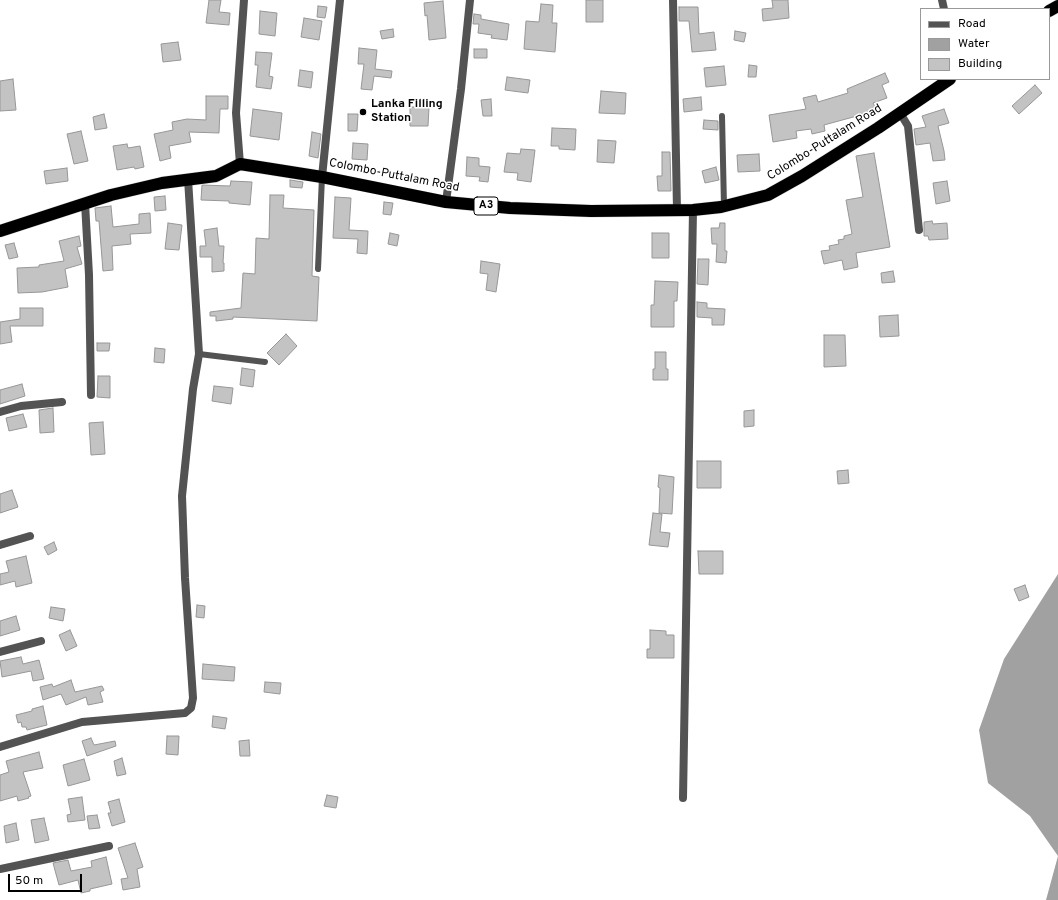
<!DOCTYPE html>
<style>
body{margin:0}
#map{position:relative;width:1058px;height:900px;overflow:hidden;background:#fff;font-family:Overpass,sans-serif}
canvas{display:block}
.legend{position:absolute;left:920px;top:8px;width:130px;height:72px;box-sizing:border-box;background:#fff;border:1px solid #999;margin:0;padding:5px 7px;list-style:none;font-size:12px;color:#000}
.legend li{display:flex;align-items:center;gap:8px;height:20px}
.legend b{width:20px;border:1px solid #999}
.scale{position:absolute;left:8px;top:874px;width:74px;height:18px;box-sizing:border-box;border:2px solid #000;border-top:0;padding-left:5px;font-size:12px;line-height:14px;white-space:nowrap;color:#000;-webkit-text-stroke:3px #fff;paint-order:stroke}
</style>
<div id="map">
<canvas width="1058" height="900"></canvas>
<ul class="legend">
<li><b style="height:5px;background:#535353"></b>Road</li>
<li><b style="height:11px;background:#a1a1a1"></b>Water</li>
<li><b style="height:11px;background:#c3c3c3"></b>Building</li>
</ul>
<div class="scale">50 m</div>
</div>
<script>
const g = document.querySelector('canvas').getContext('2d');
g.lineJoin = 'round';
function paint(path, color) {
  g.fillStyle = color;
  g.fill(path, 'evenodd');
}
function poly(rows) {
  const path = new Path2D();
  for (const r of rows) {
    path.moveTo(r[0], r[1]);
    for (let i = 2; i < r.length; i += 2) path.lineTo(r[i], r[i + 1]);
  }
  return path;
}
function trace(path, color, width, dash) {
  g.strokeStyle = color;
  g.lineWidth = width;
  g.lineCap = dash ? 'butt' : 'round';
  g.setLineDash(dash || []);
  g.stroke(path);
}
function write(font, color, halo, rows, align = 'center') {
  g.font = font + ' Overpass,sans-serif';
  g.lineWidth = 3;
  g.setLineDash([]);
  g.textBaseline = 'middle';
  g.strokeStyle = halo;
  g.fillStyle = color;
  for (const [text, x, y, turn = 0] of rows) {
    g.save();
    g.translate(x, y);
    g.rotate((+turn || 0) * Math.PI / 180);
    g.textAlign = isNaN(turn) ? turn : align;
    if (halo) g.strokeText(text, 0, 0);
    g.fillText(text, 0, 0);
    g.restore();
  }
}
paint(poly([
 [1058,574,1058,900,1046,900,1058,856,1030,816,988,783,979,730,1004,659]
]), '#a1a1a1');
const building = poly([
 [209,0,221,0,219,12,230,13,229,25,206,23,209,0],
 [586,0,603,0,603,22,586,22,586,0],
 [772,0,788,0,789,18,763,21,762,9,773,8,772,0],
 [443,1,446,38,429,40,427,15,425,16,424,3,443,1],
 [541,4,553,5,552,23,557,23,555,52,524,49,526,21,539,22,541,4],
 [318,6,327,7,325,18,317,17,318,6],
 [679,7,698,7,699,34,714,32,716,50,692,52,689,21,679,21,679,7],
 [260,11,277,13,275,36,259,34,260,11],
 [474,14,481,15,481,19,509,24,507,40,491,38,492,35,478,33,479,24,473,24,474,14],
 [304,18,322,21,319,40,301,37,304,18],
 [393,29,394,37,382,39,380,31,393,29],
 [735,31,746,33,744,42,734,40,735,31],
 [178,42,181,60,163,62,161,44,178,42],
 [359,48,377,50,375,69,392,71,391,78,374,76,372,90,361,89,364,64,358,64,359,48],
 [474,49,487,49,487,58,474,58,474,49],
 [256,52,272,53,269,76,273,77,271,89,256,87,258,65,255,65,256,52],
 [749,65,757,66,756,77,748,77,749,65],
 [724,66,726,85,706,87,704,68,724,66],
 [300,70,313,72,311,88,298,86,300,70],
 [885,73,889,82,882,85,887,98,873,103,876,109,857,116,824,125,825,131,812,134,811,129,796,131,797,138,773,142,769,115,806,109,803,98,816,95,818,102,848,93,847,89,885,73],
 [507,77,530,80,528,93,505,90,507,77],
 [13,79,16,110,0,111,0,81,13,79],
 [1035,85,1042,93,1019,114,1012,106,1035,85],
 [601,91,626,93,625,114,599,113,601,91],
 [206,96,228,96,228,109,220,109,219,133,189,132,191,142,169,146,171,158,160,161,154,134,173,130,172,122,187,119,206,120,206,96],
 [701,97,702,110,684,112,683,99,701,97],
 [491,99,492,116,483,116,481,100,491,99],
 [410,107,429,107,428,126,410,126,410,107],
 [253,109,282,113,279,140,250,136,253,109],
 [944,109,949,123,938,126,944,151,945,160,933,161,930,143,916,145,914,129,926,127,922,116,944,109],
 [104,114,107,128,95,130,93,117,104,114],
 [348,114,358,114,357,131,348,131,348,114],
 [704,120,718,121,718,130,703,129,704,120],
 [552,128,576,129,575,150,559,149,559,146,551,146,552,128],
 [81,131,88,161,74,164,67,134,81,131],
 [312,132,321,134,318,158,309,156,312,132],
 [598,140,616,141,614,163,597,162,598,140],
 [353,143,368,144,367,160,352,159,353,143],
 [127,144,128,148,140,146,144,167,135,169,134,167,117,170,113,146,127,144],
 [521,149,535,150,531,182,517,180,518,173,504,172,507,153,520,154,521,149],
 [662,152,670,152,671,191,658,191,657,176,662,176,662,152],
 [874,153,890,247,856,253,858,267,844,270,842,260,824,264,821,251,830,250,829,246,839,244,838,240,844,239,844,236,852,234,846,200,863,197,856,156,874,153],
 [759,154,760,171,738,172,737,155,759,154],
 [467,157,479,158,479,166,490,167,488,182,479,181,480,177,466,176,467,157],
 [716,167,719,180,705,183,702,171,716,167],
 [67,168,68,181,46,184,44,171,67,168],
 [290,180,303,182,302,188,290,187,290,180],
 [231,181,252,182,250,205,229,203,229,201,201,200,202,185,230,186,231,181],
 [947,181,950,201,936,204,933,183,947,181],
 [270,195,284,195,283,208,314,210,312,276,319,277,317,321,233,317,233,319,216,321,216,316,210,316,210,312,241,308,243,273,255,274,256,238,269,239,270,195],
 [165,196,166,210,155,211,154,197,165,196],
 [335,197,351,198,349,230,368,231,367,254,357,253,358,239,333,238,335,197],
 [384,202,393,203,391,215,383,214,384,202],
 [111,206,113,227,139,224,139,214,150,213,151,233,130,234,131,244,112,246,113,270,103,271,99,221,96,221,95,208,111,206],
 [932,221,933,224,947,223,948,239,929,240,928,236,924,236,924,222,932,221],
 [168,223,182,225,179,250,165,249,168,223],
 [720,223,725,223,725,251,727,251,726,263,716,262,717,244,712,244,711,228,719,228,720,223],
 [217,228,219,246,224,246,223,263,224,263,224,271,212,272,212,257,200,257,200,246,206,246,204,230,217,228],
 [390,233,399,235,397,246,388,244,390,233],
 [652,233,669,233,669,258,652,258,652,233],
 [79,236,81,246,77,247,82,264,65,269,68,287,42,292,18,293,17,268,39,267,39,265,64,261,59,241,79,236],
 [14,243,18,257,9,259,5,245,14,243],
 [698,259,709,259,708,285,697,284,698,259],
 [481,261,500,264,496,292,486,290,488,274,480,273,481,261],
 [893,271,895,282,882,283,881,273,893,271],
 [655,281,678,282,677,301,674,301,674,327,651,327,651,305,654,305,655,281],
 [697,302,707,303,707,308,725,309,724,325,712,325,712,318,697,317,697,302],
 [20,308,43,308,43,326,10,326,12,342,0,344,0,322,20,319,20,308],
 [898,315,899,336,880,337,879,316,898,315],
 [286,334,297,346,279,365,267,353,286,334],
 [824,335,845,335,846,366,824,367,824,335],
 [97,343,110,343,109,351,97,351,97,343],
 [155,348,165,349,164,363,154,362,155,348],
 [655,352,666,352,666,369,668,369,668,380,653,380,653,369,655,369,655,352],
 [242,368,255,370,253,387,240,385,242,368],
 [98,376,110,376,110,398,97,397,98,376],
 [22,384,25,396,0,404,0,390,22,384],
 [214,386,233,388,231,404,212,401,214,386],
 [53,408,54,432,40,433,39,410,53,408],
 [754,410,754,426,744,427,744,411,754,410],
 [23,414,27,427,9,431,6,418,23,414],
 [103,422,105,454,91,455,89,423,103,422],
 [697,461,721,461,721,488,697,488,697,461],
 [848,470,849,483,838,484,837,471,848,470],
 [659,475,674,477,672,514,659,513,660,488,658,487,659,475],
 [12,490,18,507,0,513,0,494,12,490],
 [653,513,662,514,660,532,670,533,668,547,649,545,653,513],
 [54,542,57,550,48,555,44,547,54,542],
 [698,551,723,551,723,574,699,574,698,551],
 [26,556,32,583,16,587,15,581,0,585,0,574,9,572,6,561,26,556],
 [1025,585,1029,597,1019,601,1014,589,1025,585],
 [197,605,205,606,204,618,196,617,197,605],
 [51,607,65,609,63,621,49,618,51,607],
 [16,616,20,630,0,636,0,621,16,616],
 [70,630,77,646,66,651,59,635,70,630],
 [650,630,666,631,666,635,674,635,674,658,647,658,647,649,650,649,650,630],
 [21,657,23,664,39,660,44,679,33,681,31,671,2,677,0,661,21,657],
 [203,664,235,667,234,681,202,679,203,664],
 [71,680,75,692,102,686,104,690,100,692,103,702,88,705,86,697,66,705,61,694,43,700,40,687,52,684,53,687,71,680],
 [265,682,281,683,280,694,264,692,265,682],
 [43,706,47,725,27,730,26,727,22,727,21,722,18,723,16,715,32,711,32,709,43,706],
 [213,716,227,718,225,729,212,727,213,716],
 [167,736,179,736,178,755,166,754,167,736],
 [91,738,94,745,115,741,116,746,87,756,82,741,91,738],
 [249,740,250,756,240,756,239,741,249,740],
 [39,752,43,768,23,772,31,796,28,797,29,798,18,801,17,796,0,801,0,775,9,772,6,761,39,752],
 [122,758,126,774,117,776,114,761,122,758],
 [84,759,90,780,68,786,63,765,84,759],
 [327,795,338,797,336,808,324,806,327,795],
 [82,797,85,820,68,822,67,815,71,814,68,799,82,797],
 [119,799,125,822,112,826,108,813,111,813,108,802,119,799],
 [97,815,100,828,89,829,87,816,97,815],
 [44,818,49,840,35,843,31,820,44,818],
 [16,823,19,840,6,843,4,826,16,823],
 [135,843,143,867,137,869,140,887,123,890,121,879,128,878,118,848,135,843],
 [106,857,112,884,90,889,90,891,81,893,78,880,59,885,53,863,68,860,71,871,92,867,91,861,106,857]
]);
paint(building, '#c3c3c3');
trace(building, '#979797', 1);
const highway = poly([
 [1049,11,1058,6],
 [0,231,111,195,162,183,216,176,240,164,322,177,446,202,510,208,591,211,693,210,721,207,768,195,802,176,878,128,950,79]
]);
trace(highway, '#dbdbdb', 13);
trace(poly([
 [722,116,724,206],
 [318,269,322,177],
 [199,354,265,362]
]), '#535353', 6);
trace(poly([
 [673,0,677,210],
 [942,0,944,9],
 [900,113,908,126,919,230],
 [240,164,236,113,244,0],
 [322,177,340,0],
 [446,202,461,89,470,0],
 [85,203,89,275,91,395],
 [0,412,21,406,62,402],
 [0,545,30,536],
 [0,652,41,641],
 [0,747,82,722,185,713,191,708,193,698,185,578,182,496,193,389,199,354,188,179],
 [683,798,693,210],
 [0,869,109,846]
]), '#535353', 8);
trace(highway, '#000', 12);
for (const [x, y, r, color] of [
 [363,112,4,"#000"]
]) {
  const dot = new Path2D();
  dot.arc(x, y, r, 0, 2 * Math.PI);
  g.fillStyle = color;
  g.fill(dot);
  trace(dot, '#fff', 1.5);
}
for (const [x, y, w] of [
 [486,206,24]
]) {
  const box = new Path2D();
  box.roundRect(x - w / 2, y - 9, w, 18, 3);
  g.fillStyle = '#fff';
  g.fill(box);
  trace(box, '#000', 1);
}
write('bold 11px', '#000', null, [
 ["A3",486,206]
]);
write('bold 12px', '#000', '#fff', [
 ["Lanka Filling",371,105],
 ["Station",371,119]
], 'left');
write('12px', '#000', '#fff', [
 ["Colombo-Puttalam Road",825,143,-32],
 ["Colombo-Puttalam Road",394,176,11]
]);
</script>
